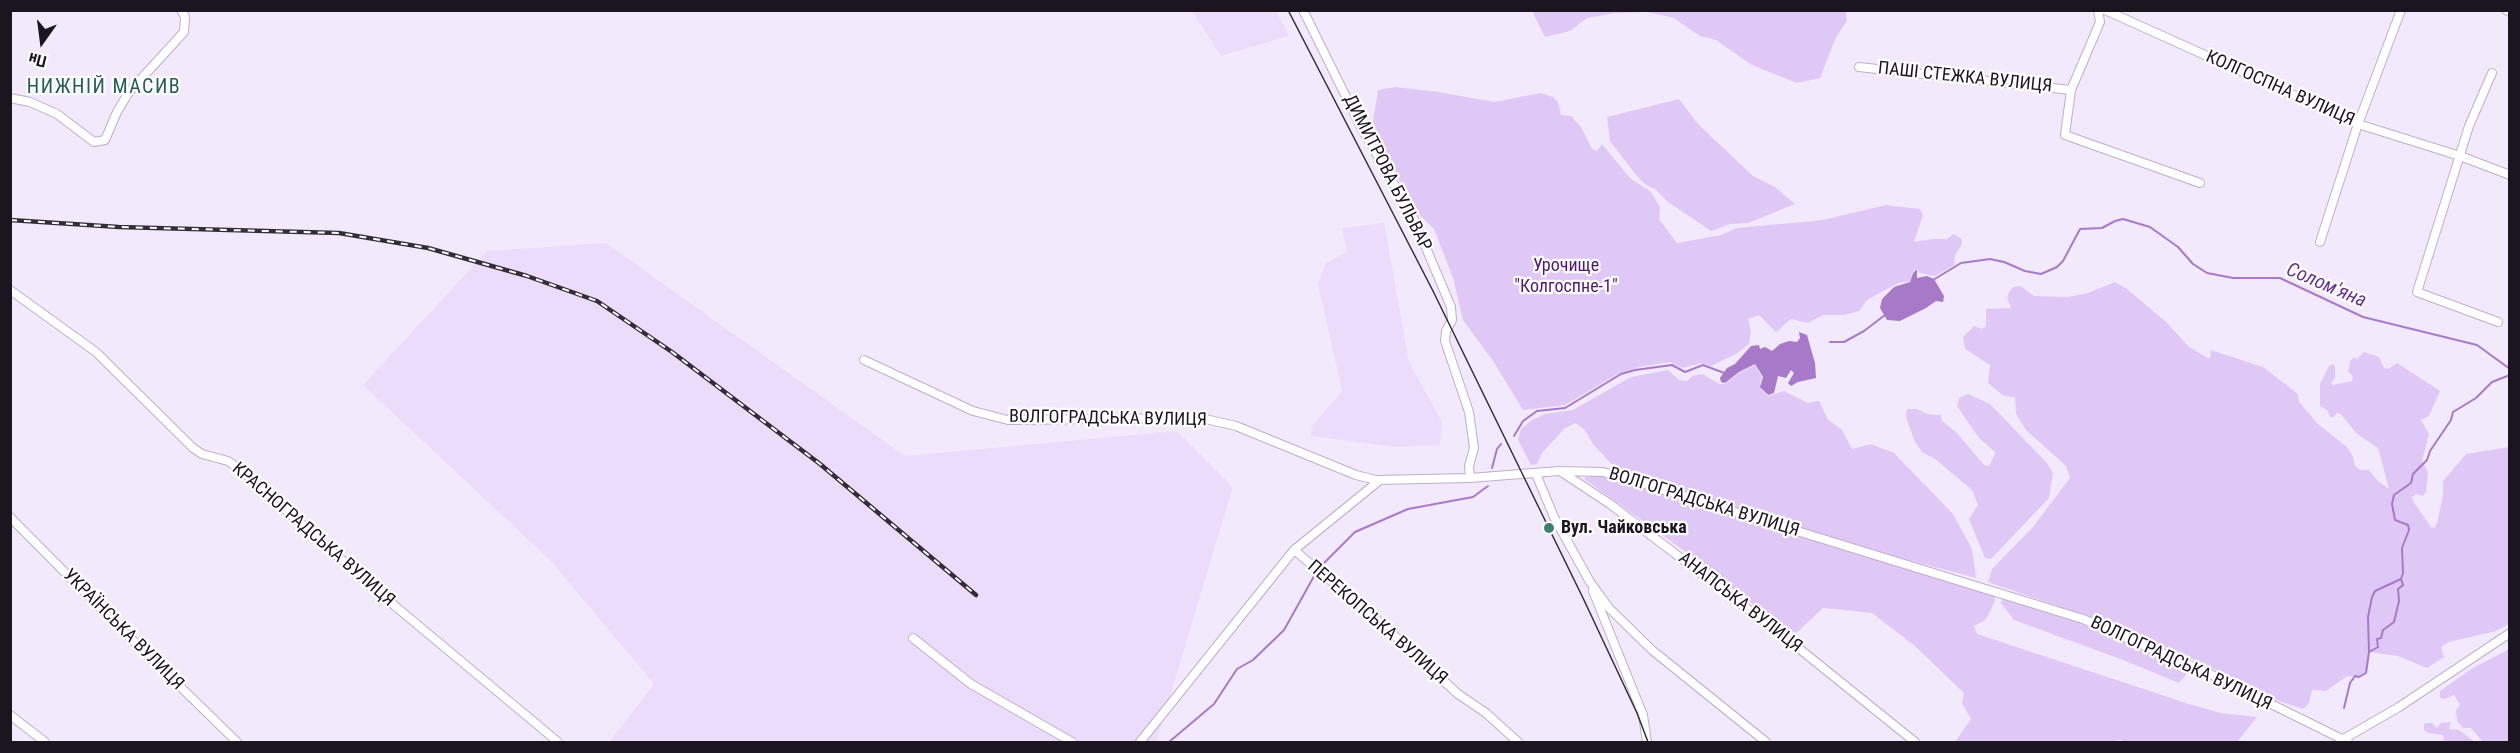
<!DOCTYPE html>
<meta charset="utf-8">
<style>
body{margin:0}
#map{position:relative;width:2520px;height:753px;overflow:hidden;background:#f3e9fc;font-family:"Roboto Condensed",sans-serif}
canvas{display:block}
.frame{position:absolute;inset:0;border:12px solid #1b1520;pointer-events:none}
.north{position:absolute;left:12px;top:12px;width:60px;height:60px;-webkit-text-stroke:4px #fff;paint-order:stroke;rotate:194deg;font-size:16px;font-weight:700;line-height:24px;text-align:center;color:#1b1520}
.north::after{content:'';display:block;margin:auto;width:21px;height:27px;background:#1b1520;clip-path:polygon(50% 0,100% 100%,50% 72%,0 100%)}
</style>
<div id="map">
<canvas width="2520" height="753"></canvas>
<div class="frame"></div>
<div class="north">Пн</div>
</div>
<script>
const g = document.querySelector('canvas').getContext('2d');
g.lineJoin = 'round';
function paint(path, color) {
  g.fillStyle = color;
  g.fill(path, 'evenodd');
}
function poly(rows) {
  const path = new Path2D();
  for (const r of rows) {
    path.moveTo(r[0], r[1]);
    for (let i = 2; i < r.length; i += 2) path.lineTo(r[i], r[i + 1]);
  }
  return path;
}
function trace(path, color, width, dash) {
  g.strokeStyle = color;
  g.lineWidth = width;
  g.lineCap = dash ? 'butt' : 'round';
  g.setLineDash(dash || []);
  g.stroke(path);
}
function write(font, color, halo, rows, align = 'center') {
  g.font = font + ' "Roboto Condensed",sans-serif';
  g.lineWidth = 4.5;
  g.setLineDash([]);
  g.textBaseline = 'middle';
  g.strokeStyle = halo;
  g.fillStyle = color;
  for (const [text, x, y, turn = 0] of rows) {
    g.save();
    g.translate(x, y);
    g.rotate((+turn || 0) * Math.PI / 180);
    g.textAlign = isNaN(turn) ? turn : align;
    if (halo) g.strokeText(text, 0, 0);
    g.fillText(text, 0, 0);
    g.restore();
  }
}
paint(poly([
 [1192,11,1276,11,1289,36,1221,56],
 [1384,223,1409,362,1442,422,1440,445,1395,447,1311,436,1312,426,1342,391,1318,284,1326,263,1347,252,1342,228],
 [606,243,905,456,1177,431,1233,487,1156,742,609,742,654,684,551,561,363,385,487,251]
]), '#ecdcfb');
paint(poly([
 [1846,11,1847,21,1836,37,1820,78,1797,83,1752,65,1716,40,1700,36,1674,18,1647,12,1615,13,1587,18,1570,31,1545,37,1532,11],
 [1395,87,1439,92,1494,102,1541,93,1553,97,1558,102,1561,115,1571,116,1581,127,1592,149,1597,151,1602,144,1630,178,1651,192,1660,207,1659,219,1677,243,1721,235,1737,228,1823,220,1886,205,1920,209,1923,215,1914,242,1933,239,1947,239,1953,234,1962,239,1961,246,1955,255,1954,265,1935,276,1920,273,1916,268,1912,273,1910,281,1898,283,1867,300,1859,311,1844,315,1823,315,1808,323,1791,319,1776,332,1759,315,1748,319,1751,331,1749,344,1736,354,1711,366,1701,363,1683,368,1670,362,1639,367,1616,375,1565,405,1523,410,1493,361,1463,320,1453,278,1434,229,1420,215,1378,144,1373,121,1378,90],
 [1679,99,1698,124,1753,176,1775,187,1795,204,1748,223,1730,224,1711,231,1668,202,1655,189,1646,185,1637,176,1610,141,1607,117],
 [2115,282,2127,289,2166,322,2189,347,2210,359,2211,350,2263,367,2298,394,2299,402,2318,424,2348,448,2353,457,2355,466,2360,470,2369,470,2378,481,2389,489,2378,448,2356,433,2341,414,2337,413,2333,417,2330,417,2327,410,2320,406,2320,384,2329,366,2333,364,2335,366,2335,378,2331,383,2333,385,2352,381,2353,376,2348,372,2350,361,2354,357,2357,359,2364,352,2379,357,2384,368,2388,369,2397,363,2440,391,2429,416,2421,420,2429,434,2422,461,2428,472,2426,492,2423,496,2416,494,2412,497,2413,501,2431,527,2434,528,2437,523,2443,496,2443,481,2466,454,2509,447,2509,624,2496,631,2449,642,2441,647,2444,657,2427,668,2398,656,2369,652,2366,673,2359,677,2347,676,2326,691,2312,690,2309,703,2303,709,2279,701,2193,659,2115,626,1988,582,1992,569,2033,527,2070,478,2066,466,2026,430,2016,414,2015,397,2004,396,1988,383,1990,365,1965,349,1963,337,1974,326,1982,329,1986,326,1986,309,2011,308,2007,298,2010,290,2014,287,2020,286,2034,296,2068,297,2088,293],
 [1755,365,1762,377,1760,383,1762,390,1768,396,1784,391,1808,403,1819,401,1828,420,1842,430,1852,449,1871,444,1894,453,1953,514,1972,549,1976,578,1878,552,1689,495,1616,469,1593,444,1585,430,1575,423,1564,429,1542,453,1537,464,1531,465,1518,440,1521,429,1532,420,1545,414,1573,410,1631,377,1668,370,1679,380,1687,381,1692,376,1702,374,1720,384,1725,384,1739,373],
 [1968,394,1990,404,2046,462,2053,473,2049,498,1991,559,1985,558,1969,519,1978,505,1972,490,1934,458,1923,453,1915,442,1906,417,1907,409,1917,409,1927,414,1941,415,1942,421,1957,433,1984,465,1989,466,1995,454,1994,451,1979,438,1957,406,1959,398],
 [1597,475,1616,479,1994,595,1995,600,1988,616,1984,621,1974,626,1977,634,2189,704,2221,713,2257,717,2237,742,2124,742,2121,740,2102,742,1955,742,1971,719,1962,703,1964,693,1915,646,1872,613,1823,608,1793,636,1694,558,1583,478],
 [2003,599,2059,614,2103,631,2189,671,2179,683,2123,660,2014,620,2001,603],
 [2509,649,2509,742,2483,742,2471,728,2463,728,2457,721,2456,710,2460,705,2454,695,2445,699,2440,698,2440,691,2473,668],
 [2451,722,2449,729,2459,730,2475,742,2444,742,2443,735,2428,733,2424,730,2424,724,2426,723,2432,723,2437,728,2441,723]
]), '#e0c8f6');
paint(poly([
 [1917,269,1917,278,1927,276,1934,279,1944,296,1943,302,1936,301,1926,308,1900,321,1887,320,1880,308,1882,299,1894,287,1910,282,1913,273],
 [1799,332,1807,335,1815,363,1816,378,1798,382,1791,386,1788,383,1794,373,1791,370,1786,378,1778,376,1774,393,1768,395,1760,387,1763,377,1755,364,1739,372,1725,383,1721,382,1720,378,1727,368,1735,364,1751,346,1759,345,1760,349,1765,347,1772,351,1780,344,1789,341,1797,342,1800,338]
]), '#a67ac8');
trace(poly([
 [1933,280,1961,263,1990,259,2004,262,2025,271,2041,274,2057,267,2063,261,2080,229,2102,228,2115,221,2123,219,2150,227,2178,247,2193,264,2207,273,2233,278,2280,278,2363,317,2477,345,2510,369],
 [1830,342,1844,342,1864,331,1885,315],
 [1514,436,1523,421,1537,411,1565,408,1621,374,1635,370,1672,365,1685,372,1703,365,1727,374],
 [1492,468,1497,449,1501,444],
 [2369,652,2378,647,2377,639,2381,638,2383,630,2394,622,2399,601,2398,589,2403,585,2401,579],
 [2344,708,2350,683,2355,676,2359,677,2366,673,2369,652,2368,617,2372,597,2375,591,2401,579,2403,573,2402,548,2409,530,2408,525,2395,520,2392,504,2394,495,2411,483,2413,474,2427,460,2430,451,2451,420,2453,412,2476,398,2492,382,2510,375],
 [1169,742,1214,704,1237,669,1253,660,1284,630,1318,569,1355,532,1408,509,1473,497,1488,486]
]), '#a67ac8', 2);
const minor = poly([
 [1303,10,1362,129,1413,217,1451,307,1452,320,1446,331,1445,341,1469,412,1474,448,1469,466,1470,478],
 [2098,10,2100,22,2071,90,2065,135,2200,183],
 [2105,10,2358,124,2460,156,2510,175],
 [2506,10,2510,12],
 [1859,67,2071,90],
 [2492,73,2469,126,2417,292,2498,322],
 [10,98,30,102,57,114,94,142,105,140,117,112,129,92,184,32,185,17,181,10],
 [2320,242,2358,124,2401,10],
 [10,290,96,352,193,448,202,454,228,461,241,470,371,586,558,742],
 [864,360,973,411,1008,420,1201,418,1236,426,1356,475,1376,480,1470,478,1559,471,1603,472,1628,479,2083,619,2206,672,2348,742],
 [1560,471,1610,504,1796,646,1915,742],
 [1536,474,1554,517,1590,582,1609,608,1652,650,1766,742],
 [1380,480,1294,550,1373,616,1458,694,1486,713,1518,742],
 [10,517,115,623,237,742],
 [1593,591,1643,715,1647,742],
 [913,638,971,684,1072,742],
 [10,715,45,742],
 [2340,741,2399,707,2510,633],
 [1140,742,1294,550]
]);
trace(minor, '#beaecc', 10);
trace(minor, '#fff', 8);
trace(poly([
 [1288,10,1433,291,1583,598,1637,713,1648,742]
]), '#332d39', 1.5);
const rail = poly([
 [10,220,119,227,339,233,428,248,527,276,597,301,672,352,820,464,976,595]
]);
trace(rail, '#332d39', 4.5);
trace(rail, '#fff', 2, [7]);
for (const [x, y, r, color] of [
 [1549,528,6,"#3a7e73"]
]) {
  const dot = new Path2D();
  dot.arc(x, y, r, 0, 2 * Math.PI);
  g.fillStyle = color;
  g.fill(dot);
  trace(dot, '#fff', 2);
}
write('18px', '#1b1520', '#fff', [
 ["ПАШІ СТЕЖКА ВУЛИЦЯ",1965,78,6],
 ["КОЛГОСПНА ВУЛИЦЯ",2280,89,24],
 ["ДИМИТРОВА БУЛЬВАР",1387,173,63],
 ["ВОЛГОГРАДСЬКА ВУЛИЦЯ",1108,419,1],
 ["ВОЛГОГРАДСЬКА ВУЛИЦЯ",1704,503,17],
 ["КРАСНОГРАДСЬКА ВУЛИЦЯ",313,535,41],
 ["АНАПСЬКА ВУЛИЦЯ",1740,603,38],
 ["ПЕРЕКОПСЬКА ВУЛИЦЯ",1377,623,41],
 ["УКРАЇНСЬКА ВУЛИЦЯ",123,630,45],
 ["ВОЛГОГРАДСЬКА ВУЛИЦЯ",2181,664,25]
]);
write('18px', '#521775', '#fff', [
 ["Урочище",1566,266],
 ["\"Колгоспне-1\"",1566,287]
]);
write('bold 18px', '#1b1520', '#fff', [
 ["Вул. Чайковська",1561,528]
], 'left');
g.letterSpacing = '1.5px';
write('20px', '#265d54', '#fff', [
 ["НИЖНІЙ МАСИВ",104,88]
]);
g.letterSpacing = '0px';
write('italic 20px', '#6b3390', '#fff', [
 ["Солом'яна",2326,286,23]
]);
</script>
